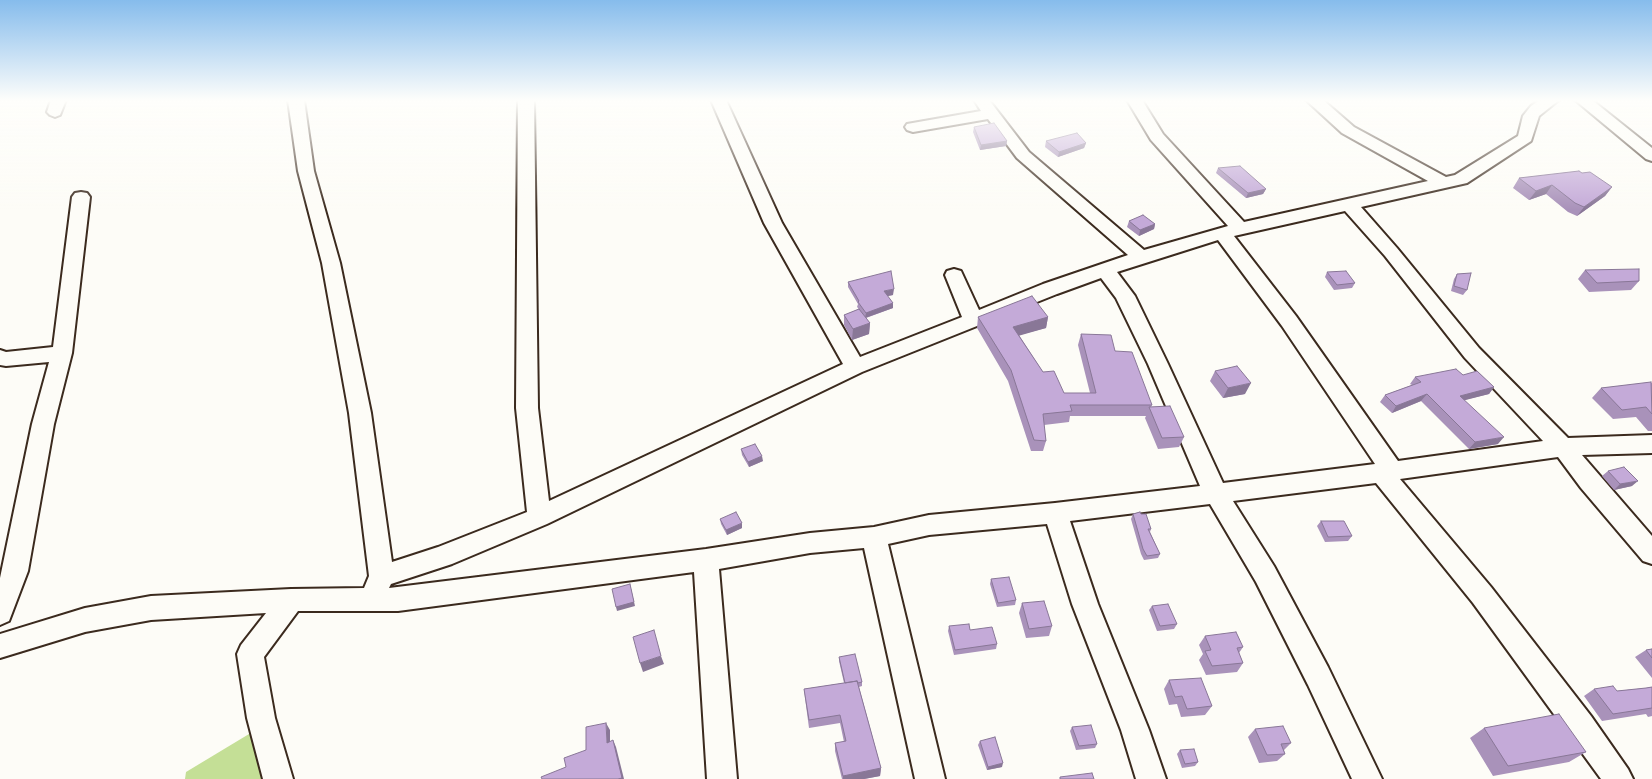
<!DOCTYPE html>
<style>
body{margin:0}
canvas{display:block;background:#fdfcf7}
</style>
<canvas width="1652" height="779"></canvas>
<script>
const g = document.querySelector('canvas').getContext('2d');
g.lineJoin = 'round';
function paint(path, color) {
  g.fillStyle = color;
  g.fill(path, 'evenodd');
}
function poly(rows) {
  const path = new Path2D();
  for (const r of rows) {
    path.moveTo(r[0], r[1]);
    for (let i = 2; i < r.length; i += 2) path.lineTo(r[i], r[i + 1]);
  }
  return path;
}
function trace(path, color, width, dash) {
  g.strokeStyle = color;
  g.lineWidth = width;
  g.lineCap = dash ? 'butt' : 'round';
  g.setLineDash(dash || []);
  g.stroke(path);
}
paint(poly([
 [254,731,269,779,185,779,186,772]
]), '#c4df96');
const minor = poly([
 [51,100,66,100,60,115,55,117,50,115,47,112,51,100],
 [288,100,304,100,314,171,340,263,371,413,392,562,438,547,527,512,516,408,518,100,534,100,538,408,549,501,843,364,764,223,711,100,726,100,782,223,860,357,962,317,945,275,947,271,954,269,961,271,979,310,1043,284,1128,255,1017,158,988,119,913,132,907,130,905,127,907,124,981,111,974,100,989,100,1029,152,1144,250,1228,226,1151,140,1127,100,1142,100,1163,134,1244,222,1428,181,1342,133,1306,100,1323,100,1354,127,1446,177,1455,175,1518,136,1523,116,1531,106,1540,100,1559,100,1539,116,1531,141,1467,183,1361,207,1397,248,1479,348,1568,438,1652,435,1652,453,1582,455,1652,536,1652,564,1643,561,1581,488,1558,457,1400,479,1491,587,1591,716,1628,769,1633,779,1601,779,1473,603,1376,483,1233,501,1274,566,1328,667,1382,779,1352,779,1308,685,1256,582,1210,504,1070,521,1098,604,1149,730,1166,779,1136,779,1121,730,1072,604,1047,524,929,535,888,544,945,779,915,779,864,548,810,553,719,569,737,779,707,779,694,572,398,611,298,611,264,657,275,718,293,779,263,779,247,718,237,654,241,645,266,613,151,620,85,632,0,658,0,634,85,608,151,596,291,589,364,588,369,576,349,413,322,263,298,171,288,100],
 [1345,211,1385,256,1465,358,1543,441,1398,461,1296,316,1234,236,1345,211],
 [1218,240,1282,326,1375,464,1223,483,1168,364,1135,296,1117,272,1218,240],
 [1101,278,1116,298,1148,364,1200,486,1055,503,929,515,874,527,810,533,706,549,389,588,391,584,452,564,547,524,862,372,1057,294,1101,278],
 [1575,100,1592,100,1652,148,1652,161,1646,159,1575,100],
 [81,192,87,193,90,197,72,353,54,424,28,571,9,621,0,625,0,578,32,424,49,362,6,366,0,365,0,350,6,352,53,347,72,197,75,193,81,192]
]);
trace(minor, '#3b2a1e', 4);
paint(minor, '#fdfcf7');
paint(poly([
 [974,127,1007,141,1006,146,980,150,973,132],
 [1046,141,1086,143,1084,148,1058,157,1045,147],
 [1218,168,1266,189,1263,194,1246,198,1216,173],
 [1582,173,1612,187,1605,196,1577,216,1568,212,1546,194,1529,200,1513,188,1519,178],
 [1129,221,1155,224,1154,229,1139,236,1127,227],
 [1585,270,1639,281,1631,290,1589,292,1578,279],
 [1327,272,1355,283,1352,288,1334,290,1325,277],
 [1457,274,1467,290,1463,295,1451,291,1454,279],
 [848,282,893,295,887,296,893,308,866,318,870,323,869,334,852,340,844,325,844,315,859,309,857,307,858,304,848,287],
 [978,317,1048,317,1046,328,1019,335,1043,372,1064,393,1090,393,1078,345,1081,334,1115,351,1152,405,1151,407,1184,437,1179,447,1158,449,1145,418,1146,416,1070,416,1069,422,1044,425,1046,441,1043,451,1031,451,1008,381,977,328],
 [1215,371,1245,394,1223,398,1210,381],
 [1463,375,1494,387,1489,394,1464,400,1498,444,1469,449,1421,401,1392,413,1380,402,1385,395,1412,385,1410,384,1415,377],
 [1652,383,1652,431,1648,431,1636,417,1613,419,1592,398,1601,388],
 [741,449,763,461,749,467,742,455],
 [1608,471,1632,486,1614,490,1602,476],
 [1133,514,1151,529,1150,532,1160,554,1158,558,1144,560,1141,554,1131,519],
 [720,519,742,528,727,535,721,524],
 [1321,521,1352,536,1348,541,1325,542,1317,526],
 [991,579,1016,600,1015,605,997,607,990,584],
 [1022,603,1052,626,1049,636,1026,638,1019,613],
 [1152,606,1177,624,1174,629,1157,631,1149,610],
 [949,626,997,644,996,649,954,655,948,631],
 [1205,636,1243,647,1239,653,1243,663,1237,672,1206,675,1199,660,1203,654,1199,645],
 [1652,649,1652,678,1635,657,1646,650],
 [839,657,862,682,862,686,859,687,881,768,880,776,864,779,842,779,835,751,835,743,844,742,840,723,809,728,805,698,804,689,844,683,839,661],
 [1169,680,1212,706,1205,715,1181,717,1177,704,1169,705,1164,689],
 [1652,687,1652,716,1648,717,1646,714,1602,721,1584,696,1594,689,1617,691,1646,688],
 [1072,727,1097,744,1095,748,1076,750,1070,731],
 [1484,728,1586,752,1569,762,1493,776,1470,738],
 [1255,729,1291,743,1284,750,1285,754,1277,761,1259,763,1248,737],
 [980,741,1002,767,987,770,978,745],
 [1180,750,1198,762,1195,766,1182,768,1177,754]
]), '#a992ba');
paint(poly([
 [1007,141,1006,146,980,150,981,145],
 [1086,143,1084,148,1058,157,1059,152],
 [1552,185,1546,194,1529,200,1536,191],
 [1612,187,1605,196,1577,216,1584,207],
 [1266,189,1263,194,1246,198,1248,193],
 [1155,224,1154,229,1139,236,1140,230],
 [894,289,893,295,883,297,884,291],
 [893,303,893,308,865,318,866,313],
 [1048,317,1046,328,1011,338,1013,327],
 [870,323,869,334,852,340,853,329],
 [1251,383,1245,394,1223,398,1228,388],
 [1494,387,1489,394,1454,403,1460,396],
 [1427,394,1421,401,1392,413,1396,406],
 [1504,437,1498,444,1469,449,1475,442],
 [762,456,763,461,749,467,748,462],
 [1638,481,1632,486,1614,490,1620,484],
 [742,523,742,528,727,535,726,530],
 [630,584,635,606,617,611,616,607],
 [661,656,664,664,643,672,640,663],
 [606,723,610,730,610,750,607,743],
 [613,740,616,747,624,779,618,779],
 [1003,763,1002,767,987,770,988,767],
 [881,768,880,776,864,779,843,779,843,776]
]), '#897797');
const building = poly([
 [994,123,1007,141,981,145,974,127,994,123],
 [1077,133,1086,143,1059,152,1046,141,1077,133],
 [1240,166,1266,189,1248,193,1218,168,1240,166],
 [1579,171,1582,173,1590,172,1612,187,1584,207,1575,203,1552,185,1536,191,1519,178,1579,171],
 [1143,215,1155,224,1140,230,1129,221,1143,215],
 [1639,269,1639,281,1597,283,1585,270,1639,269],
 [891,271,894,289,884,291,893,303,866,313,858,302,859,301,848,282,891,271],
 [1346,271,1355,283,1337,285,1327,272,1346,271],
 [1471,273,1467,290,1454,286,1457,274,1471,273],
 [1032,296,1048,317,1013,327,1043,372,1054,371,1064,393,1096,393,1081,334,1111,335,1115,351,1132,352,1152,405,1070,405,1072,411,1043,414,1046,441,1034,440,1011,370,978,317,1032,296],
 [859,309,870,323,853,329,844,315,859,309],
 [1237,366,1251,383,1228,388,1215,371,1237,366],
 [1456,369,1463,375,1477,371,1494,387,1460,396,1504,437,1475,442,1427,394,1396,406,1385,395,1421,382,1415,377,1456,369],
 [1651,382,1652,414,1646,407,1622,410,1601,388,1651,382],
 [1170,406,1184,437,1162,438,1149,407,1170,406],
 [755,444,762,456,748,462,741,449,755,444],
 [1624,467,1638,481,1620,484,1608,471,1624,467],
 [736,512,742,523,726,530,720,519,736,512],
 [1140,512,1141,514,1146,514,1151,529,1148,529,1160,554,1147,556,1143,549,1133,514,1140,512],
 [1321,521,1344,521,1352,536,1328,537,1321,521],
 [1009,577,1016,600,998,603,991,579,1009,577],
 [630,584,634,602,616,607,612,589,630,584],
 [1044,601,1052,626,1029,629,1022,603,1044,601],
 [1168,604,1177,624,1160,626,1152,606,1168,604],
 [969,624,970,630,992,627,997,644,955,650,949,626,969,624],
 [654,630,661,656,640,663,633,637,654,630],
 [1236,632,1243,647,1237,648,1243,663,1212,666,1205,651,1211,650,1205,636,1236,632],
 [1652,649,1652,658,1646,650,1652,649],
 [855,654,862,682,858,683,857,681,845,683,839,657,855,654],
 [1201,678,1212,706,1187,709,1182,696,1175,697,1169,680,1201,678],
 [857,681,881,768,843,776,835,743,846,741,840,715,809,720,804,689,857,681],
 [1613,686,1617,691,1646,688,1652,687,1652,708,1613,714,1594,689,1613,686],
 [1559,714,1586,752,1508,766,1484,728,1559,714],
 [606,723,607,743,613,740,622,778,618,779,542,779,541,777,566,767,564,758,586,750,586,727,606,723],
 [1091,725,1097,744,1079,746,1072,727,1091,725],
 [1283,726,1291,743,1281,744,1285,754,1267,755,1255,729,1283,726],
 [995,737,1003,763,988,767,980,741,995,737],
 [1194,749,1198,762,1185,764,1180,750,1194,749],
 [1092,773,1094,779,1060,779,1060,777,1092,773]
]);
paint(building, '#c4aad8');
trace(building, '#897797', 1);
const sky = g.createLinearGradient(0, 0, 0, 210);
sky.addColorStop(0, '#86bcec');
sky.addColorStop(0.48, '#fefefb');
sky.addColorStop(1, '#fefefb00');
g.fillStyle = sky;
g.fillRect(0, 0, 1652, 210);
</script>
